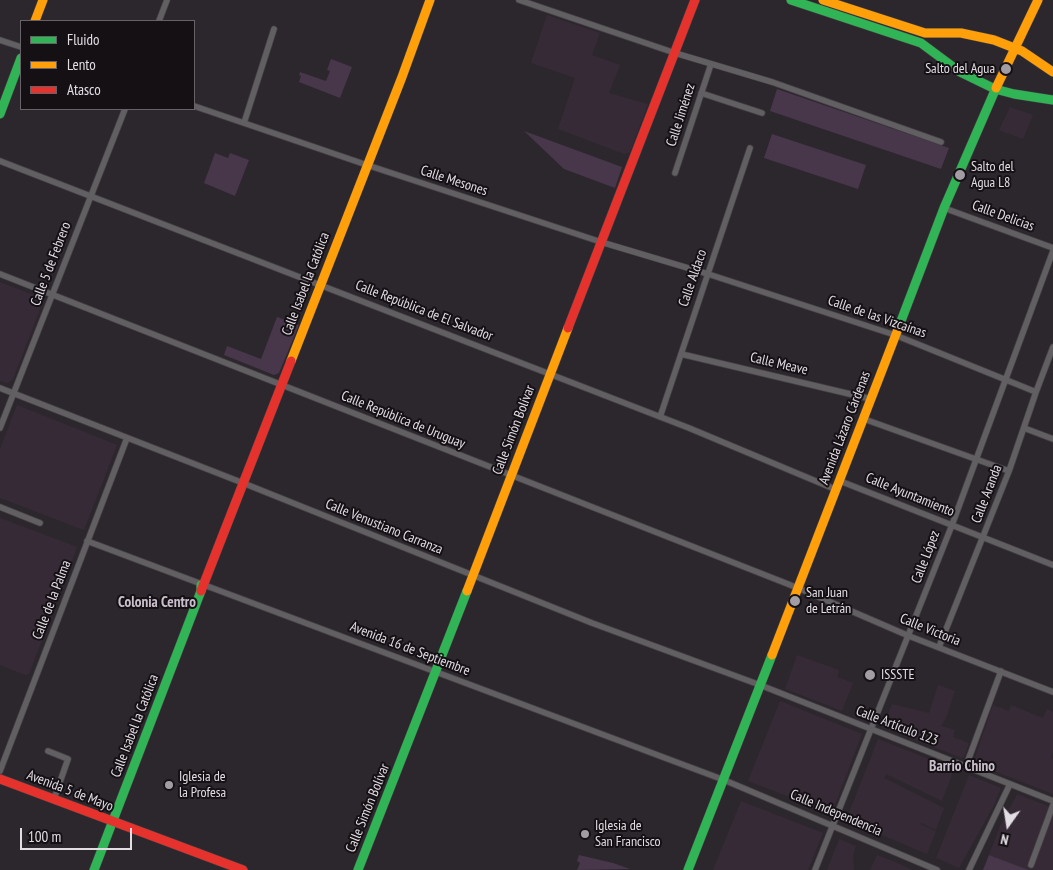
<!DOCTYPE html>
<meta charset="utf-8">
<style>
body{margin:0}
#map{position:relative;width:1053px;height:870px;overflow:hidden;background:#2c272d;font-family:"PT Sans Narrow",sans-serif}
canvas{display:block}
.legend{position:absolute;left:20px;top:20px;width:175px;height:90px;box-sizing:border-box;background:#141014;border:1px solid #666267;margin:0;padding:6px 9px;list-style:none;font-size:15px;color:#e2dce3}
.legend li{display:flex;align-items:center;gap:10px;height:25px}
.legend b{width:25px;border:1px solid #666267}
.north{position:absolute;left:983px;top:800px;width:50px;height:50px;-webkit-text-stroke:4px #141014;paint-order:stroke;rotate:193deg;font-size:14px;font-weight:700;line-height:20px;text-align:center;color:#e2dce3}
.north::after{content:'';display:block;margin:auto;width:18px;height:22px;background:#e2dce3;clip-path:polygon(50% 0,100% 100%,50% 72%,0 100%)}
.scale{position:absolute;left:20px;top:828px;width:112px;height:22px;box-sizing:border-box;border:2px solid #e2dce3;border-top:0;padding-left:6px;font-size:15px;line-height:18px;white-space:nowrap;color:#e2dce3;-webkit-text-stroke:4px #141014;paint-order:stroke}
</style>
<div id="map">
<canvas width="1053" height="870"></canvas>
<ul class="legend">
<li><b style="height:6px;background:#30b455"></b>Fluido</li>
<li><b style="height:6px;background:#ff9f0a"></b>Lento</li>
<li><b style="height:6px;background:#e5322d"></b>Atasco</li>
</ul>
<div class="north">N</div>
<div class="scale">100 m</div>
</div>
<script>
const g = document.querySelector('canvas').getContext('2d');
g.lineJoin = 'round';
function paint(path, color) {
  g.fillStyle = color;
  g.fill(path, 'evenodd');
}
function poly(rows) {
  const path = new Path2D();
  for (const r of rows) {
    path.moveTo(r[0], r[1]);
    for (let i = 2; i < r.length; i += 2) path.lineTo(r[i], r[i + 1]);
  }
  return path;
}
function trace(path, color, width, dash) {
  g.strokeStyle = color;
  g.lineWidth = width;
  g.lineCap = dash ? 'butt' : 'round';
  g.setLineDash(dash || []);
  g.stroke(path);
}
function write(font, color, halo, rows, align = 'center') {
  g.font = font + ' "PT Sans Narrow",sans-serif';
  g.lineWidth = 4;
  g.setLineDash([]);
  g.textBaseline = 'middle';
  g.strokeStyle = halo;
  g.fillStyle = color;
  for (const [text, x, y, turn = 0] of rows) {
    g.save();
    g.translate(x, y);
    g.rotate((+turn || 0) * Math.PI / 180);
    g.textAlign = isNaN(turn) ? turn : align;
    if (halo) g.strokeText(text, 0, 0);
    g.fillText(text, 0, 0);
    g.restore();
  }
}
paint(poly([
 [547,15,600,33,592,55,620,65,609,93,648,104,630,152,624,154,558,129,575,78,531,63],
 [1010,107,1033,115,1023,139,999,130],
 [0,282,44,299,13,379,8,383,0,381],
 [17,405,117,445,84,530,0,498,0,449],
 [0,518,77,547,29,674,25,675,0,665],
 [797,655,839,670,837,677,853,683,842,711,785,689],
 [938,685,955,691,946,718,941,726,955,730,953,737,969,743,964,757,962,758,883,727,892,704,929,713],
 [780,701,862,734,832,813,748,781],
 [993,705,1009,711,1011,705,1043,718,1047,709,1053,712,1053,752,1051,758,1053,759,1053,794,973,763],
 [878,739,954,769,942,801,886,774,884,778,944,808,936,830,921,823,920,824,936,831,927,854,846,820],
 [969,775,1001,788,993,807,959,868,936,858],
 [1017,794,1053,808,1053,870,1029,870,989,855,1000,826],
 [741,801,823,833,808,870,713,870],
 [839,839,856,846,853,856,854,870,827,870],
 [877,855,895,862,913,870,870,870]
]), '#362a37');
paint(poly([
 [331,59,352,67,340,98,299,82,301,76,299,75,300,72,326,81,330,71,327,70],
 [777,89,949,148,941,169,770,111],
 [524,131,622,167,615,188,564,169],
 [772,134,866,165,858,189,764,158],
 [215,153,228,158,230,153,249,160,235,196,204,183],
 [277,317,299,325,279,373,274,375,224,355,227,346,261,359],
 [579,855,613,863,630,869,577,870,580,863,577,861],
 [989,855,1029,870,983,870]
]), '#48364b');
const street = poly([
 [519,0,675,53,772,82,941,142],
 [159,21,167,0],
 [0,40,21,47],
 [701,93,762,113],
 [194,106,367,165,601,242,708,274,895,335,1036,392],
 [244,123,274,29],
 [0,161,689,428,837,490],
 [675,173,711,64],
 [944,208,1053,248],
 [0,274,798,588,909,636,1053,692],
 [681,354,871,399],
 [0,388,243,483,592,623,760,685,1053,801],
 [660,417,750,148],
 [864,419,1009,471],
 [0,428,125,109],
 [1024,428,1053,439],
 [840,481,1053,565],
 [0,507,40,523],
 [87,541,724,780,937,870],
 [939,647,1009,471,1036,392,1053,347],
 [48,751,68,759,54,799],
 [966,766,1001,671],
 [0,771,127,438],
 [1031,865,1053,805],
 [815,870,952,525,1053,251],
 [969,870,1010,784]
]);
const fast = poly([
 [791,0,921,43,960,72,995,89,1014,94,1053,100],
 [0,114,21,58],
 [898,329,944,208,996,88],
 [94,870,201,591,201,585],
 [358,870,467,591],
 [688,870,772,655]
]);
const slow = poly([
 [823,0,925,33,961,33,994,40,1022,51,1053,72],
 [35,21,43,0],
 [996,88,1038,0],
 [291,361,402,77,430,0],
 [467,591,568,328],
 [772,655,898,329]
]);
const jam = poly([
 [568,328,695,0],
 [201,591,291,361],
 [0,779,243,870]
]);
trace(street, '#464246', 7);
trace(fast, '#464246', 10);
trace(slow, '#464246', 10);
trace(jam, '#464246', 10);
trace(street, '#625f63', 5.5);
trace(fast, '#30b455', 9);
trace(slow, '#ff9f0a', 9);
trace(jam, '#e5322d', 9);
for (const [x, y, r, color] of [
 [1006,69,6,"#a29da3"],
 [960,175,6,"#a29da3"],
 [795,601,6,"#a29da3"],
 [870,675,6,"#a29da3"],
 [169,785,5,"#a29da3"],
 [585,834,5,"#a29da3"]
]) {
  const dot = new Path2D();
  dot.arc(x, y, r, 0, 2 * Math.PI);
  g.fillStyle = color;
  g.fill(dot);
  trace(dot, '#141014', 2);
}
write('14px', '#e2dce3', '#141014', [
 ["Salto del Agua",995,69,"right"],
 ["Salto del",971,167],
 ["Agua L8",971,183],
 ["San Juan",806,593],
 ["de Letrán",806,609],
 ["ISSSTE",881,675],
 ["Iglesia de",179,777],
 ["la Profesa",179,793],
 ["Iglesia de",595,826],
 ["San Francisco",595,842]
], 'left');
write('14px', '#e2dce3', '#141014', [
 ["Calle Jiménez",681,115,-72],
 ["Calle Mesones",454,181,18],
 ["Calle Delicias",1003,216,20],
 ["Calle 5 de Febrero",51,264,-69],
 ["Calle Aldaco",693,278,-71],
 ["Calle Isabel la Católica",306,284,-69],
 ["Calle República de El Salvador",424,311,21],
 ["Calle de las Vizcaínas",877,317,19],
 ["Calle Meave",779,364,13],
 ["Calle República de Uruguay",403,420,22],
 ["Avenida Lázaro Cárdenas",845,428,-69],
 ["Calle Simón Bolívar",514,430,-69],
 ["Calle Aranda",987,494,-69],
 ["Calle Ayuntamiento",910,495,22],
 ["Calle Venustiano Carranza",384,527,22],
 ["Calle López",926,557,-69],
 ["Calle de la Palma",52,600,-69],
 ["Calle Victoria",930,630,22],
 ["Avenida 16 de Septiembre",410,649,21],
 ["Calle Isabel la Católica",135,726,-69],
 ["Calle Artículo 123",897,726,21],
 ["Avenida 5 de Mayo",70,791,21],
 ["Calle Simón Bolívar",368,808,-68],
 ["Calle Independencia",836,813,23]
]);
write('bold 15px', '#cabfcc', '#141014', [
 ["Colonia Centro",157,603],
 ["Barrio Chino",962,767]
]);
</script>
